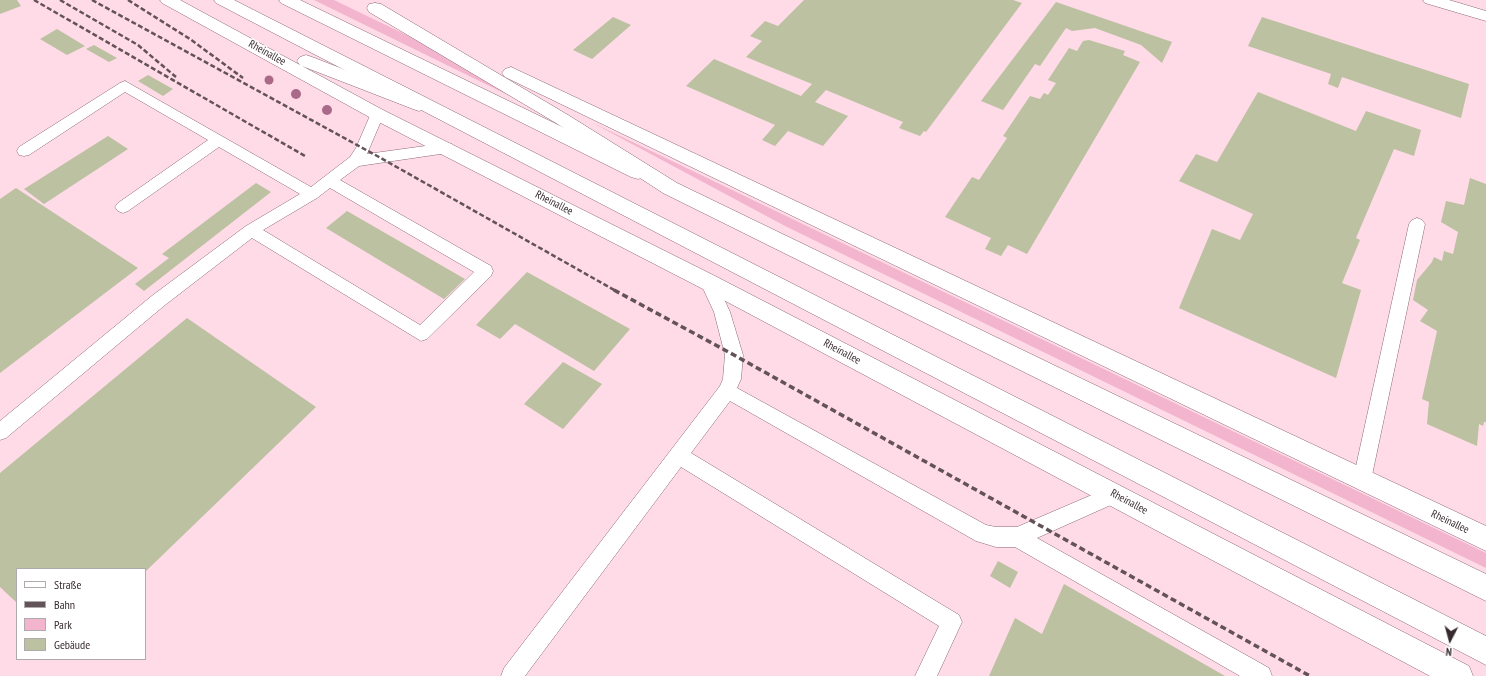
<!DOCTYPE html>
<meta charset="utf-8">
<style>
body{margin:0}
#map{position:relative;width:1486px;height:676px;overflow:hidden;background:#ffdae7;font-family:"PT Sans Narrow",sans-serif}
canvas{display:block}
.legend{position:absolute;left:16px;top:568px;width:130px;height:92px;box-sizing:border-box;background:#fff;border:1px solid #afaaac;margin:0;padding:5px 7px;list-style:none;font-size:12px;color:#382b30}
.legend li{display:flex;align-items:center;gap:8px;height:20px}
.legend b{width:20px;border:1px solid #afaaac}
.north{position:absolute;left:1430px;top:620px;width:40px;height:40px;-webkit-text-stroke:3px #fff;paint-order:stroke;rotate:186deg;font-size:11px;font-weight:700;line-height:16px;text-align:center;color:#382b30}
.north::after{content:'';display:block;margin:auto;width:14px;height:18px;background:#382b30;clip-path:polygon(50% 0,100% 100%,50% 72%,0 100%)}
</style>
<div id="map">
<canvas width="1486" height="676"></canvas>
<ul class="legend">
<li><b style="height:5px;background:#fff"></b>Straße</li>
<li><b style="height:5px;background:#645259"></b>Bahn</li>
<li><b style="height:11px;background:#f3b5cd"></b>Park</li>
<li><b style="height:11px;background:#bbc1a1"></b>Gebäude</li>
</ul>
<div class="north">N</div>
</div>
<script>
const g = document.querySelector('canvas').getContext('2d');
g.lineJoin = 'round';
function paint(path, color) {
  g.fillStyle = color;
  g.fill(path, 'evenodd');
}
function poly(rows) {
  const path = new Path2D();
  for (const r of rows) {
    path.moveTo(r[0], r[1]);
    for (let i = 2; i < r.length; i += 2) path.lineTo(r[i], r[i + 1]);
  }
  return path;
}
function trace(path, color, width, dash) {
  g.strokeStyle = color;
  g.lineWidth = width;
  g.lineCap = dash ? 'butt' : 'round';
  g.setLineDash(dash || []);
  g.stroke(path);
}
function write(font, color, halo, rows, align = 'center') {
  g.font = font + ' "PT Sans Narrow",sans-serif';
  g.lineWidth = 3;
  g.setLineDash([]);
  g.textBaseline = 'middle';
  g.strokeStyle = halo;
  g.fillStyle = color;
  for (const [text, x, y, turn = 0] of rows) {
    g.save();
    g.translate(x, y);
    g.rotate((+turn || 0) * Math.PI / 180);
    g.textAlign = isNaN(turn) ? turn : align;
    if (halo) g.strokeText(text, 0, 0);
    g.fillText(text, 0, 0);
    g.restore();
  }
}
paint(poly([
 [314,0,334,0,421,42,514,98],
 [591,122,1486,553,1486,568,785,226]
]), '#f3b5cd');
paint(poly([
 [0,0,17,0,21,6,0,14],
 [804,0,1013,0,1022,3,926,132,924,131,920,136,899,128,903,122,826,90,815,102,848,116,823,146,788,131,775,146,762,140,775,125,686,86,714,59,801,96,812,84,746,57,762,41,750,36,765,21,778,26],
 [1056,2,1172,42,1162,63,1141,45,1095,28,1072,31,1066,28,1040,66,1035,64,1003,110,981,101],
 [613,17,631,25,592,59,573,50],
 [1262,17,1469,84,1461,118,1342,77,1338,88,1328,84,1331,74,1248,46],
 [57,29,85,46,67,55,40,39],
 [1089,40,1125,51,1123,55,1140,62,1027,254,1008,245,1001,256,985,249,991,238,945,217,972,177,979,180,1007,138,1003,136,1030,96,1040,99,1044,93,1048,95,1056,83,1048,80,1069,48,1077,51,1083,41],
 [94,45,117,58,109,62,86,49],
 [148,75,173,89,163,96,138,81],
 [1258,92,1356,131,1366,111,1421,130,1414,156,1394,149,1356,238,1360,240,1342,283,1361,290,1336,378,1179,308,1212,229,1240,240,1253,214,1179,181,1196,154,1217,162],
 [108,136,128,149,44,204,24,189],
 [1470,178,1486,184,1486,422,1484,422,1483,426,1479,424,1477,446,1427,424,1429,402,1422,399,1437,331,1420,321,1428,310,1413,300,1417,280,1432,262,1434,257,1442,261,1444,251,1453,254,1458,232,1441,222,1446,201,1464,205],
 [256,183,271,192,144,291,135,284,169,258,162,254],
 [16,188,138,268,0,373,0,199],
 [347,211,465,279,444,299,326,228],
 [527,272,630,329,594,371,515,324,500,339,476,325],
 [187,318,316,407,145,572,145,569,17,569,17,603,0,587,0,473],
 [563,362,602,384,563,429,524,404],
 [998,561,1018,572,1010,588,990,576],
 [1064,584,1225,676,989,676,1015,618,1042,634]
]), '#bbc1a1');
const lane = poly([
 [125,81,311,187,350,157,356,148,372,111,377,109,382,111,384,114,367,154,447,143,452,144,454,148,452,152,447,153,359,166,340,180,491,266,493,271,491,276,427,339,421,341,252,238,165,305,6,438,0,440,0,421,153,295,246,226,300,194,219,147,128,211,123,213,118,211,115,207,118,203,208,140,125,92,29,155,24,156,19,155,17,151,19,147,120,83,125,81],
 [330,188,474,272,420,325,263,230,317,198,330,188],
 [1417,218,1422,220,1425,224,1371,480,1369,486,1362,489,1355,486,1353,480,1409,224,1412,220,1417,218],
 [708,276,714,277,730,312,743,355,741,379,737,388,986,525,996,527,1017,527,1115,485,1122,488,1125,494,1122,500,1037,538,1269,668,1272,676,1240,676,1015,547,996,547,976,541,730,401,691,453,959,615,962,622,937,676,915,676,939,626,681,467,525,676,501,676,504,668,720,386,723,379,725,355,714,312,700,282,702,277,708,276]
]);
const street = poly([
 [160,0,180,0,300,65,297,61,300,57,306,55,312,57,425,101,428,105,425,109,419,111,413,109,302,66,383,110,715,276,1469,666,1473,676,1430,676,701,288,371,118,162,3,160,0],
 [279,0,300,0,645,167,648,172,645,177,638,179,631,177,281,3,279,0],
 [1423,0,1449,0,1486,11,1486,21,1425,3,1423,0]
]);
const secondary = poly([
 [214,0,234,0,1486,636,1486,665,216,3,214,0],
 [375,3,381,4,568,115,677,183,1486,574,1486,601,663,193,556,123,369,12,367,8,369,4,375,3],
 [511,67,1486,526,1486,551,505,77,502,73,505,69,511,67]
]);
trace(lane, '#8a6975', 1);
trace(street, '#8a6975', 1);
trace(secondary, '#8a6975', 1);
paint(lane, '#fff');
paint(street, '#fff');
paint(secondary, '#fff');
trace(poly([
 [34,0,305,156],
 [60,0,138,45,176,77],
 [92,0,379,157,616,291],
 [128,0,190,39,243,78]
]), '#645259', 2.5, [5, 2.5]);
trace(poly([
 [614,290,734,355,1310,676]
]), '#645259', 3.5, [6, 3.5]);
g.fillStyle = '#a96988';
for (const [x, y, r] of [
 [269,80,4.5],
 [296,94,5],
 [327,110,5]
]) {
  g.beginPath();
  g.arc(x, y, r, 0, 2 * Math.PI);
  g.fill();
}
write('11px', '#382b30', '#fff', [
 ["Rheinallee",267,53,29],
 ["Rheinallee",554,203,27],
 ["Rheinallee",842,352,28],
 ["Rheinallee",1129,502,28],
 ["Rheinallee",1450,522,25]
]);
</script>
